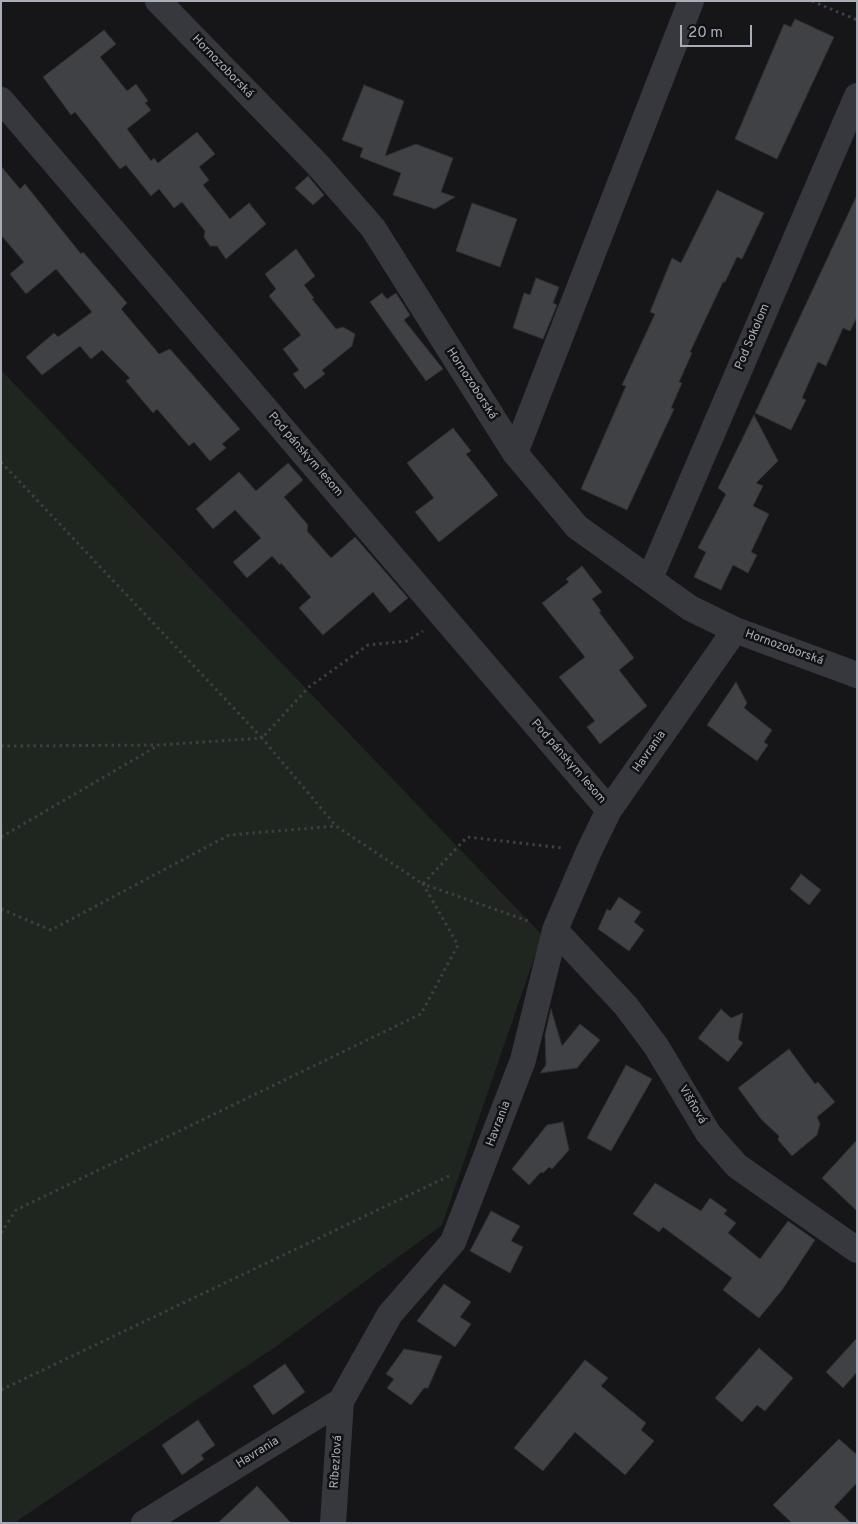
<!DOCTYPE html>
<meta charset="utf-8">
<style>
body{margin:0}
#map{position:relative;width:858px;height:1524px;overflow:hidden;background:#161618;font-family:Overpass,sans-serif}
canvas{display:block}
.frame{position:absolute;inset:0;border:2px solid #a8adb8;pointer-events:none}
.scale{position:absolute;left:680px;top:25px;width:72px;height:22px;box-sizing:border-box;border:2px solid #a8adb8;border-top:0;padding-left:6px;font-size:15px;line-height:18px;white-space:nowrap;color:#a8adb8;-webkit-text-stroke:4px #111113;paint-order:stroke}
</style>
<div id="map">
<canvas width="858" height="1524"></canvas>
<div class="frame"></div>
<div class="scale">20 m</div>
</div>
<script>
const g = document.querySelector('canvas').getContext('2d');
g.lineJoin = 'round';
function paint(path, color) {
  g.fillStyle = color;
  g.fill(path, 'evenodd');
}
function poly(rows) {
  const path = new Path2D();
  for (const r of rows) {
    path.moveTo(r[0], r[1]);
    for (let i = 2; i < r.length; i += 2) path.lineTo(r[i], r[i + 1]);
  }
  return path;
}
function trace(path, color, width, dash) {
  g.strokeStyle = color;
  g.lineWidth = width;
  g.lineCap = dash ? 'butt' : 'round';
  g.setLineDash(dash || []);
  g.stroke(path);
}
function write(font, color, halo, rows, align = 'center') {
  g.font = font + ' Overpass,sans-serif';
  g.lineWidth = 5;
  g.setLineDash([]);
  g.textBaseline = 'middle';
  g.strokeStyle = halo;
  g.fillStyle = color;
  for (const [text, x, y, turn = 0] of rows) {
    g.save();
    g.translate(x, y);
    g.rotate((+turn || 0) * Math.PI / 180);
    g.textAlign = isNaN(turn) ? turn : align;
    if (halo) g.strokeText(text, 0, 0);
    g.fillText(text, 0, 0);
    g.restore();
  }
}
paint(poly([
 [1,370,542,935,442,1225,278,1345,14,1523,1,1523]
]), '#1e261f');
const building = poly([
 [795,19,834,37,777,159,735,139,784,24,791,27,795,19],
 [104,30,116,44,100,57,127,91,136,84,148,101,145,103,151,110,127,129,151,161,154,158,158,163,197,132,215,154,199,167,209,180,203,185,230,219,249,203,266,224,226,259,217,246,210,246,204,237,205,231,182,202,174,208,159,189,151,196,126,165,120,169,75,112,71,115,43,77,104,30],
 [364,85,404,101,385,156,416,144,453,158,441,192,455,197,435,209,393,195,401,173,360,157,363,148,342,140,364,85],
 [1,166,20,189,25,184,81,254,83,252,127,303,121,309,159,354,170,349,240,429,222,444,226,448,210,461,194,442,189,446,157,409,153,413,126,381,130,378,102,350,91,359,80,346,42,375,26,357,54,333,58,337,92,312,56,269,26,294,10,274,24,262,1,235,1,166],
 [308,176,324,195,313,205,295,188,308,176],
 [717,190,764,213,742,259,737,257,725,282,723,282,690,352,692,353,679,382,682,383,671,408,674,409,627,510,581,489,626,386,622,385,655,314,650,312,672,258,681,263,717,190],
 [857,195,857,317,850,331,843,328,826,366,818,362,802,398,806,400,791,430,755,413,857,195],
 [472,203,517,219,500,267,456,251,472,203],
 [296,249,315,276,304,285,314,298,312,299,336,329,343,327,355,334,352,346,322,370,325,374,305,389,293,374,299,370,283,349,301,335,269,296,276,289,265,274,296,249],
 [536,278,559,287,553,303,557,305,543,339,513,328,524,293,530,295,536,278],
 [382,293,387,299,396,293,410,315,404,320,443,369,426,381,370,302,382,293],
 [754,415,778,461,756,483,763,486,753,506,769,514,751,552,757,555,748,573,733,565,721,590,694,577,706,552,698,548,726,494,718,488,754,415],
 [453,428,471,451,466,454,498,495,439,542,415,512,434,498,407,463,453,428],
 [288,463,303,480,284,497,308,525,307,531,331,558,355,537,408,598,390,613,373,592,323,635,299,608,311,597,281,563,280,565,272,556,247,578,233,562,261,538,235,510,213,529,196,509,239,472,256,491,288,463],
 [582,566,602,592,592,599,601,611,599,612,634,658,619,670,647,706,600,744,587,727,595,721,559,677,585,657,542,603,569,582,566,579,582,566],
 [736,682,747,703,744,708,772,730,764,742,768,745,757,761,707,725,736,682],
 [801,874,821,890,809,905,790,889,801,874],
 [619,897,641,912,634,922,644,930,629,951,598,929,607,909,610,911,619,897],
 [551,1009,562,1046,580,1024,600,1040,577,1068,540,1073,546,1065,545,1035,551,1009],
 [721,1009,731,1018,743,1013,738,1039,743,1043,728,1062,698,1038,721,1009],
 [789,1049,815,1084,818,1082,835,1102,817,1117,820,1124,817,1135,792,1156,778,1140,779,1136,761,1119,738,1088,789,1049],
 [626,1065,652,1079,611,1151,587,1138,626,1065],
 [563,1122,569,1150,552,1169,549,1167,543,1173,541,1172,529,1185,512,1169,547,1125,563,1122],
 [857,1140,857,1211,822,1178,857,1140],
 [655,1183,701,1211,710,1198,727,1210,724,1214,736,1223,728,1233,760,1259,788,1221,815,1240,782,1290,759,1318,723,1290,732,1278,663,1227,659,1232,633,1214,655,1183],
 [491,1211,520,1226,511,1241,523,1247,510,1273,470,1251,491,1211],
 [444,1284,471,1302,460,1317,471,1324,455,1347,417,1321,444,1284],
 [857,1338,857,1372,843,1388,826,1372,857,1338],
 [759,1348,793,1378,765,1411,757,1405,742,1422,715,1398,759,1348],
 [404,1349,442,1356,428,1388,424,1388,411,1405,387,1388,394,1379,386,1374,404,1349],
 [585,1360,608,1378,601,1386,646,1423,641,1430,654,1441,625,1475,575,1432,543,1471,514,1448,585,1360],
 [285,1364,305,1392,273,1415,253,1386,285,1364],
 [198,1420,215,1445,201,1455,204,1459,182,1475,162,1445,198,1420],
 [839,1439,857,1455,857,1483,834,1507,851,1523,792,1523,773,1505,839,1439],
 [257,1486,291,1523,218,1523,257,1486]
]);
paint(building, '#404145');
trace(building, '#303034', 1);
trace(poly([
 [812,1,857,20],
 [1,462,262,738,309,687,368,645,407,641,423,631],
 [1,746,159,745,262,738,336,826,423,884,467,837,563,848],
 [1,837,159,745],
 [1,909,51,930,229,835,336,826],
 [1,1233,16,1210,421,1014,458,945,423,884,531,922],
 [1,1390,451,1175]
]), '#3d3f44', 3, [2.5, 4]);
trace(poly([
 [158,1,317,164,373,228,515,453,577,527,690,608,735,630,857,675],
 [1,100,609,810],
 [515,453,691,1],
 [650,578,857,96],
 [555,930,626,1006,656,1046,708,1133,737,1166,857,1250],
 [144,1523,341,1401,390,1314,453,1242,523,1060,555,930,589,851,609,810,735,630],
 [333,1523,341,1401]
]), '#37383d', 26);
write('12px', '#a8adb8', '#111113', [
 ["Hornozoborská",222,67,46],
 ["Pod Sokolom",753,337,-67],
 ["Hornozoborská",471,384,57],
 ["Pod pánskym lesom",305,455,49],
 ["Hornozoborská",784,648,20],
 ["Havrania",650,752,-55],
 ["Pod pánskym lesom",568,762,49],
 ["Višňová",692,1105,59],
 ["Havrania",499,1124,-69],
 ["Havrania",258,1453,-32],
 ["Ríbezľová",337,1462,-86]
]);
</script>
